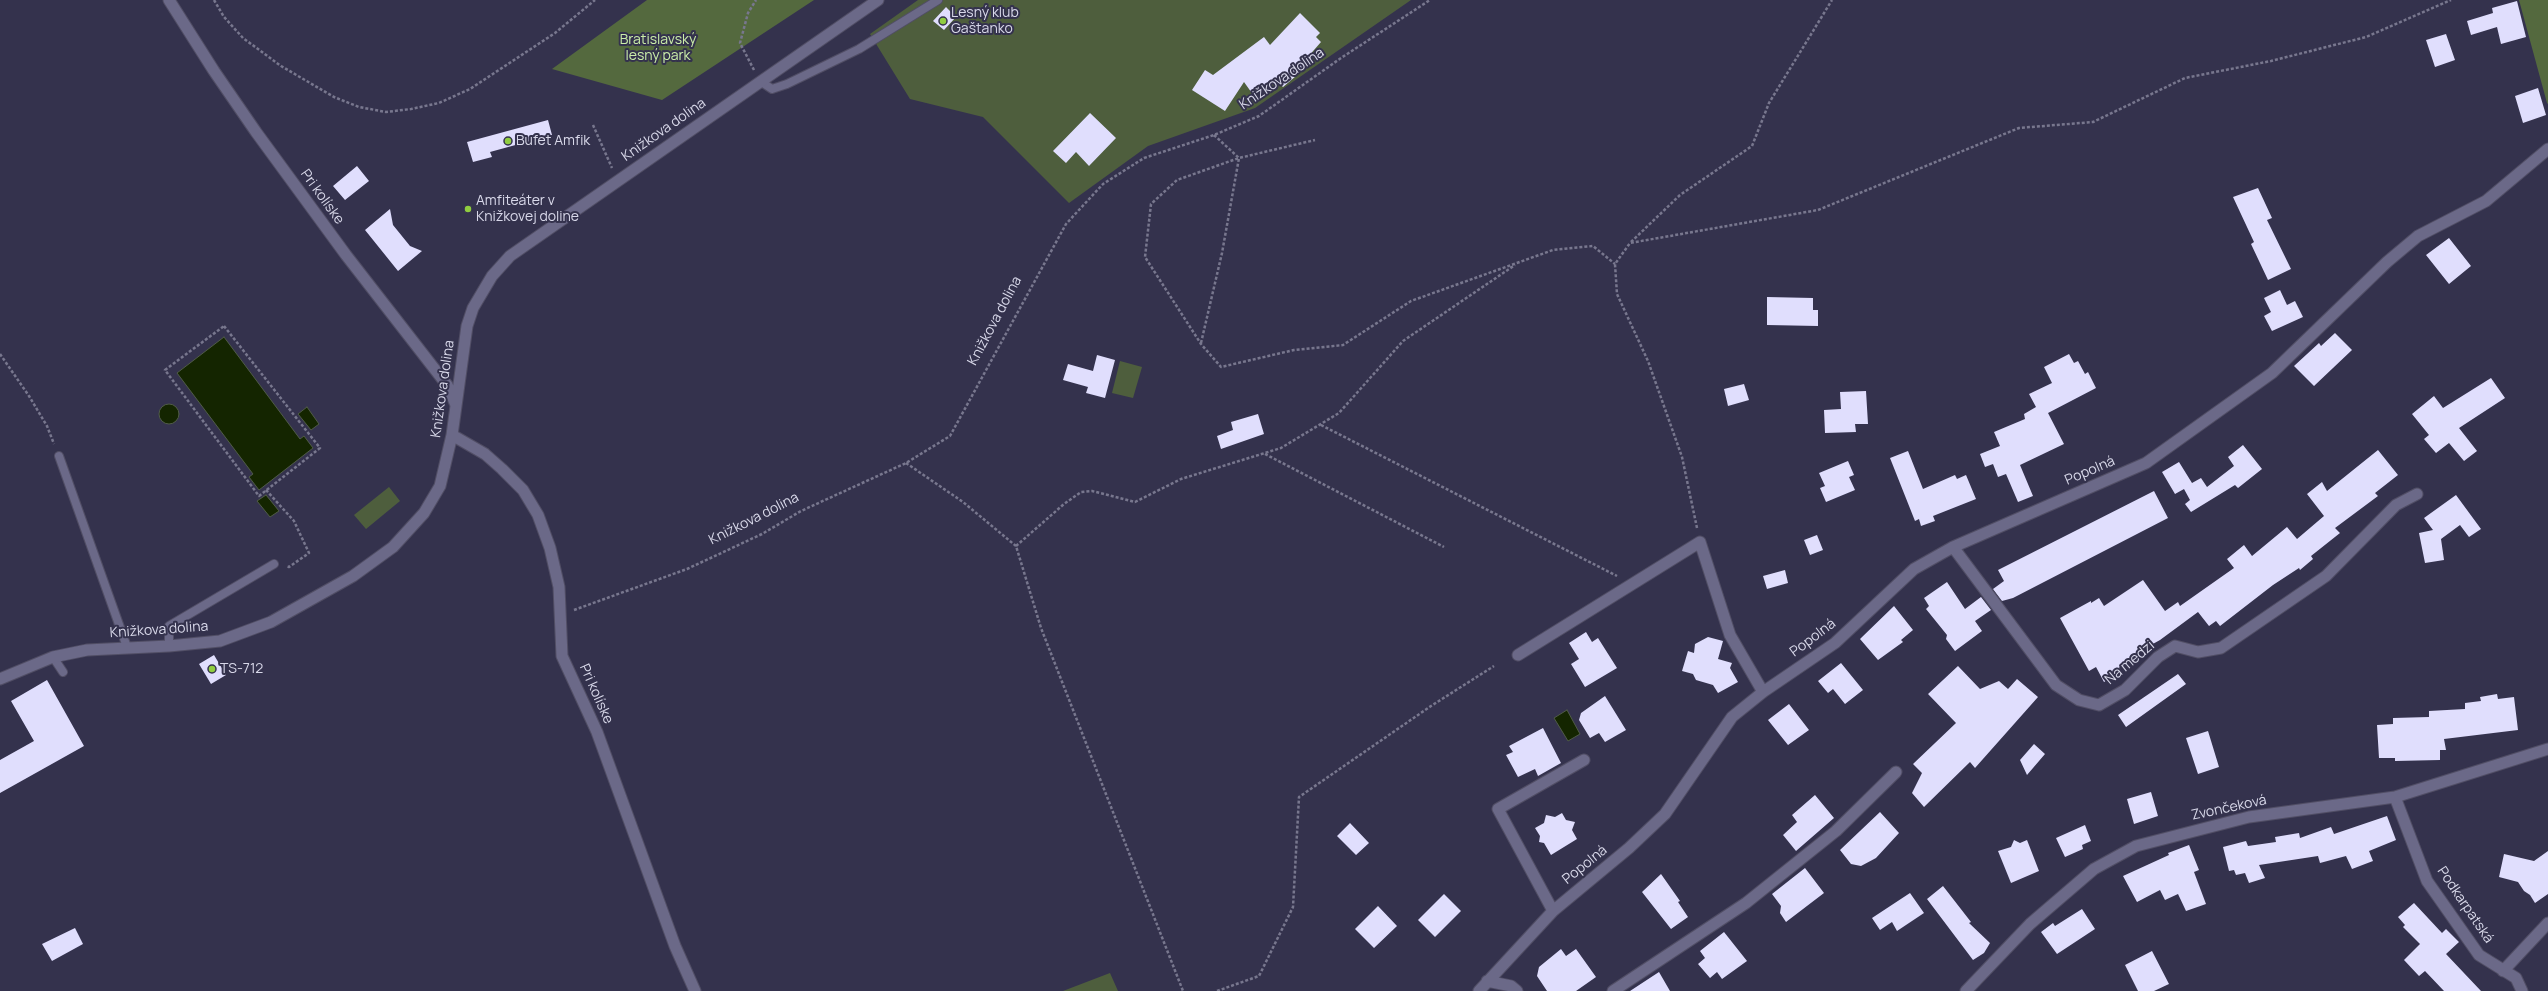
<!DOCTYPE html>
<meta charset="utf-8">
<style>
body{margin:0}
canvas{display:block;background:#34324d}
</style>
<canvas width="2548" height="991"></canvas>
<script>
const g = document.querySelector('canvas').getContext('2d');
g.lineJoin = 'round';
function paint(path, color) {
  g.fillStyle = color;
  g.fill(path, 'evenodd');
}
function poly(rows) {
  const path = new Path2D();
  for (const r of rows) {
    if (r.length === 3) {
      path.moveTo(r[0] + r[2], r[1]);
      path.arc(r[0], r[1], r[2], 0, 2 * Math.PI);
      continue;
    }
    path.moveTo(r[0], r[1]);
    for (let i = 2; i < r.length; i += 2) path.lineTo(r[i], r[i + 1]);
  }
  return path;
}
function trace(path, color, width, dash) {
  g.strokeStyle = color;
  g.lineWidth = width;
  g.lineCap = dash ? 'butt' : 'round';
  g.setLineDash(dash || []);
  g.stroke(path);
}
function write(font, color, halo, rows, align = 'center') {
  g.font = font + ' Manrope,sans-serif';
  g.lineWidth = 4;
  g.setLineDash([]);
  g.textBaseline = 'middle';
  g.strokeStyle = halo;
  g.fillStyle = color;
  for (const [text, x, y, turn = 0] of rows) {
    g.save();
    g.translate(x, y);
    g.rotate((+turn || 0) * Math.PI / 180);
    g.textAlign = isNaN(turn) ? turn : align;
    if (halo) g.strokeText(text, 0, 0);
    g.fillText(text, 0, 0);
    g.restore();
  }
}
paint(poly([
 [918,0,1411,0,1255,108,1148,146,1069,203,983,117,910,99,870,34],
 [1120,361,1142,367,1133,398,1112,393],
 [389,487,400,501,366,529,354,515],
 [1110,973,1118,991,1063,991]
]), '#4e5e3d');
paint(poly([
 [647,0,814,0,662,100,552,69],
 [2519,0,2548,0,2548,104,2547,103]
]), '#54693e');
const water = poly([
 [224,337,300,439,304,436,313,448,259,490,249,477,253,474,177,373,224,337],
 [169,414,10],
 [307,407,319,424,311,430,298,414,307,407],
 [266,495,279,511,270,517,257,501,266,495],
 [1567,710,1580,734,1568,741,1554,718,1567,710]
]);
paint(water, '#142500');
trace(water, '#4f5b46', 1);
paint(poly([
 [2517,1,2526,37,2501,44,2497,27,2471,35,2467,21,2493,13,2492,8],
 [946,7,956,17,944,30,933,21],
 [1300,13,1320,33,1316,37,1321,42,1307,58,1309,59,1296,76,1283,87,1276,80,1254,96,1244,82,1225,111,1192,90,1205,70,1213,75,1264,37,1270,45],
 [2446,34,2455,60,2435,67,2426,40],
 [2538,88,2546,115,2523,123,2515,96],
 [1090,113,1116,138,1089,166,1076,152,1066,163,1053,151],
 [548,120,552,135,490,152,492,157,473,162,467,142],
 [357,166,369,181,345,200,333,186],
 [2258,188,2272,218,2267,220,2291,269,2268,280,2251,244,2254,242,2233,197],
 [390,209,393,225,410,246,422,251,398,271,365,230],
 [2449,238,2471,266,2449,284,2426,255],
 [2280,290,2287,305,2295,301,2303,317,2272,331,2264,316,2271,312,2264,298],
 [1767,297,1813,298,1813,310,1818,310,1818,326,1767,325],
 [2335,333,2352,350,2314,386,2294,366,2319,343,2321,346],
 [2069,354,2074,363,2078,361,2085,374,2088,372,2096,388,2048,413,2064,444,2020,465,2033,496,2018,502,2006,474,1998,477,1993,464,1985,467,1980,454,2000,446,1994,432,2025,419,2024,414,2036,407,2029,394,2052,383,2044,367],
 [1097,355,1115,360,1105,398,1086,393,1088,387,1063,380,1068,364,1093,371],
 [2491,378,2505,398,2459,428,2477,451,2464,461,2449,443,2436,453,2424,439,2429,435,2412,414,2434,396,2443,408],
 [1744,384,1749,400,1728,406,1724,389],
 [1866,391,1868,424,1855,424,1856,432,1825,433,1824,410,1841,409,1840,392],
 [1258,414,1264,434,1221,449,1217,436,1233,430,1231,422],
 [2243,445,2262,469,2238,488,2235,485,2191,512,2185,504,2190,500,2184,489,2175,494,2162,472,2179,462,2192,483,2201,478,2207,487,2234,466,2228,457],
 [2378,450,2398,475,2375,493,2378,496,2335,528,2340,533,2311,556,2313,559,2300,570,2299,568,2273,585,2220,626,2216,621,2209,626,2198,612,2160,640,2133,655,2135,659,2119,667,2122,672,2104,682,2096,667,2089,671,2060,618,2091,601,2091,603,2099,598,2104,606,2143,580,2165,611,2178,602,2180,606,2234,568,2227,559,2244,545,2252,556,2287,527,2297,539,2324,516,2307,494,2322,482,2327,491],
 [1908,451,1923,489,1955,475,1957,479,1966,475,1976,499,1933,516,1935,521,1921,526,1919,519,1915,521,1890,458],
 [1848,461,1854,475,1849,477,1855,490,1826,502,1820,488,1825,486,1819,473],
 [2154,491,2168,518,2013,598,2002,601,1993,589,2004,581,1998,570],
 [2456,495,2481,529,2469,537,2460,525,2441,539,2444,560,2425,563,2419,533,2433,530,2424,518],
 [1817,535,1823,550,1810,555,1804,540],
 [1785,570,1788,583,1767,589,1763,576],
 [1947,582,1965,609,1981,597,1991,610,1975,621,1982,631,1955,651,1946,639,1947,635,1926,609,1929,606,1924,598],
 [1894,606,1913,630,1901,640,1903,642,1878,660,1860,639],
 [1586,632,1592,642,1598,638,1617,668,1585,687,1571,664,1579,659,1569,643],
 [1708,637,1723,641,1718,659,1732,663,1730,668,1738,682,1718,693,1713,685,1696,680,1693,674,1682,671,1688,651,1694,653,1695,644],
 [214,655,226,675,211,684,199,664],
 [1841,663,1863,690,1845,704,1833,689,1828,693,1818,681],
 [1958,666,1980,689,1999,681,2008,689,2017,679,2038,697,1975,768,1970,762,1924,807,1912,793,1922,773,1913,764,1956,723,1928,694],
 [2178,674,2186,684,2126,727,2118,715],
 [47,680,84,746,0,793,0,760,34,741,11,701],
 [2497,694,2498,699,2514,697,2518,730,2444,739,2446,750,2440,750,2440,760,2395,761,2395,758,2379,758,2377,725,2393,724,2393,718,2429,717,2429,711,2465,709,2465,703,2481,701,2480,697],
 [1605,696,1626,730,1605,742,1599,733,1590,738,1579,720,1581,713],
 [1789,704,1809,730,1788,745,1768,720],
 [1543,728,1561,763,1538,776,1535,769,1518,777,1506,755,1513,752,1509,746],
 [2208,731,2219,767,2198,774,2186,738],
 [2034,744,2045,754,2027,775,2020,760],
 [2151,792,2158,816,2134,824,2127,799],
 [1815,795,1834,818,1796,851,1783,835,1797,822,1792,815],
 [1880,812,1899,833,1876,858,1861,866,1851,864,1840,850],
 [1562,813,1566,820,1575,822,1572,830,1577,839,1551,855,1544,843,1539,842,1540,836,1535,828,1544,823,1546,815,1555,817],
 [2387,816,2396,840,2369,851,2373,861,2352,869,2346,856,2320,863,2318,856,2259,865,2265,878,2249,883,2245,873,2236,875,2234,870,2229,871,2223,847,2246,841,2248,846,2276,842,2275,837,2299,833,2300,838,2331,827,2334,834],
 [1350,823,1369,843,1356,855,1337,836],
 [2085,825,2091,841,2082,845,2083,849,2065,857,2056,838],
 [2014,840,2020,843,2027,840,2039,871,2011,883,1998,851,2011,847],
 [2189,845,2199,870,2194,872,2206,904,2186,911,2178,894,2165,900,2160,890,2137,902,2123,876,2169,855,2168,853],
 [2548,851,2548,894,2535,903,2530,895,2524,891,2518,882,2499,877,2504,854,2534,861],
 [1805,868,1824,893,1786,922,1780,913,1781,906,1772,894],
 [1661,874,1680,901,1678,902,1688,917,1671,929,1642,892],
 [1943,886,1971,922,1969,923,1990,943,1984,953,1973,960,1927,899],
 [1910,893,1924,913,1897,931,1892,922,1880,930,1872,918],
 [1444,894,1461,911,1435,937,1418,920],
 [2414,903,2442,933,2446,929,2459,942,2446,954,2481,991,2444,991,2425,971,2419,976,2404,960,2420,944,2403,927,2405,925,2398,917],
 [1378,906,1397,926,1374,948,1355,929],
 [2082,909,2095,929,2057,954,2041,932,2053,923,2055,926],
 [75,928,83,944,52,961,42,944],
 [1724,932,1747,961,1722,979,1717,972,1710,978,1698,964,1705,958,1700,951],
 [1561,949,1566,956,1576,949,1596,977,1576,991,1547,991,1537,976,1539,967],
 [2152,951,2169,984,2154,991,2138,991,2125,965],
 [1659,972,1670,991,1630,991]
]), '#e0defd');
const service = poly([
 [760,81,772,89,787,84,859,49,938,0],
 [59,456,127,647],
 [169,646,169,626,274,564],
 [53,657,63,672]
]);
const minor = poly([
 [169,0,214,71,256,132,346,255,447,385,456,405],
 [452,435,485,454,502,469,523,490,538,515,550,548,559,587,562,656,597,732,675,946,695,991],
 [1953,547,2056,685,2079,700,2099,705,2125,690,2158,657,2175,646,2198,652,2221,648,2326,576,2396,505,2417,494],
 [1518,655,1700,542,1730,635,1763,692],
 [0,679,53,657,87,650,169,646,220,641,271,622,353,576,393,547,424,513,440,486,452,435,467,326,473,308,492,276,510,256,878,0],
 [2395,797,2427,881,2479,955,2516,978,2522,991],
 [1553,911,1498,809,1584,760],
 [2503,971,2548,923],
 [1487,981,1511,986,1517,991],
 [1479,991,1553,911,1629,848,1665,814,1732,717,1763,692,1835,643,1914,569,1953,547,2146,463,2272,373,2387,262,2418,236,2486,201,2548,149],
 [1613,991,1746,903,1836,831,1896,772],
 [1966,991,2030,924,2094,869,2136,846,2249,817,2395,797,2548,749]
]);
trace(service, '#514e65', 10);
trace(minor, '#514e65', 13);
trace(poly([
 [214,0,224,17,243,38,281,66,334,97,359,107,386,112,411,109,439,103,470,89,555,33,595,0],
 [754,70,740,43,748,13,756,0],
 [593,125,612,168],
 [1214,135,1239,158,1177,180,1151,204,1145,257,1201,344,1221,367,1294,350,1343,345,1411,301,1553,250,1593,246,1615,264],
 [1631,242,1680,195,1752,146,1769,103,1832,0],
 [224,326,320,448,259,496,165,370,224,326],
 [1201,343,1222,253,1239,158,1315,140],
 [0,354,29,396,47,426,54,444],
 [1321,425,1617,576],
 [1265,454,1444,547],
 [906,463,963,502,1016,546,1041,628,1183,991],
 [266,490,294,521,309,553,289,567,286,566],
 [1697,528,1682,457,1648,361,1617,294,1615,264,1630,243,1818,210,2019,128,2093,122,2185,78,2271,61,2366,37,2451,0],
 [1016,546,1064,504,1081,492,1092,491,1135,502,1181,479,1281,448,1339,413,1403,341,1515,265],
 [574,610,687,569,762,534,801,511,906,463,950,436,1066,224,1103,184,1144,158,1214,135,1259,116,1341,58,1430,0],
 [1217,991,1259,976,1293,907,1299,797,1431,706,1494,666]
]), '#78778e', 2.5, [3, 2]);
trace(service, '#6b6988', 8);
trace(minor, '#6b6988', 11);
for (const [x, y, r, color] of [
 [943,21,4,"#90cd40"],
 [508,141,4,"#90cd40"],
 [468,209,4,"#90cd40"],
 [212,669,4,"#90cd40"]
]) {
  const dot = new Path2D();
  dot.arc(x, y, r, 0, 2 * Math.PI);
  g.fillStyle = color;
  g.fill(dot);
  trace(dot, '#34324d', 1.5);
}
write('14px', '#d8d8e9', '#34324d', [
 ["Lesný klub",951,13],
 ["Gaštanko",951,29],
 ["Bufet Amfik",516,141],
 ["Amfiteáter v",476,201],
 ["Knižkovej doline",476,217],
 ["TS-712",220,669]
], 'left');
write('14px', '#caeda8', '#34324d', [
 ["Bratislavský",658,40],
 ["lesný park",658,56]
]);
write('14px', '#d8d8e9', '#34324d', [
 ["Knižkova dolina",1282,79,-34],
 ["Knižkova dolina",664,130,-35],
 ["Pri kolíske",322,197,54],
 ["Knižkova dolina",995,321,-62],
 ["Knižkova dolina",443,389,-82],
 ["Popolná",2090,471,-23],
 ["Knižkova dolina",754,519,-27],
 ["Knižkova dolina",159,630,-4],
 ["Popolná",1813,638,-37],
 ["Na medzi",2130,663,-40],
 ["Pri kolíske",596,694,66],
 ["Zvončeková",2229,808,-12],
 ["Popolná",1585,865,-39],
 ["Podkarpatská",2465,905,56]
]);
</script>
